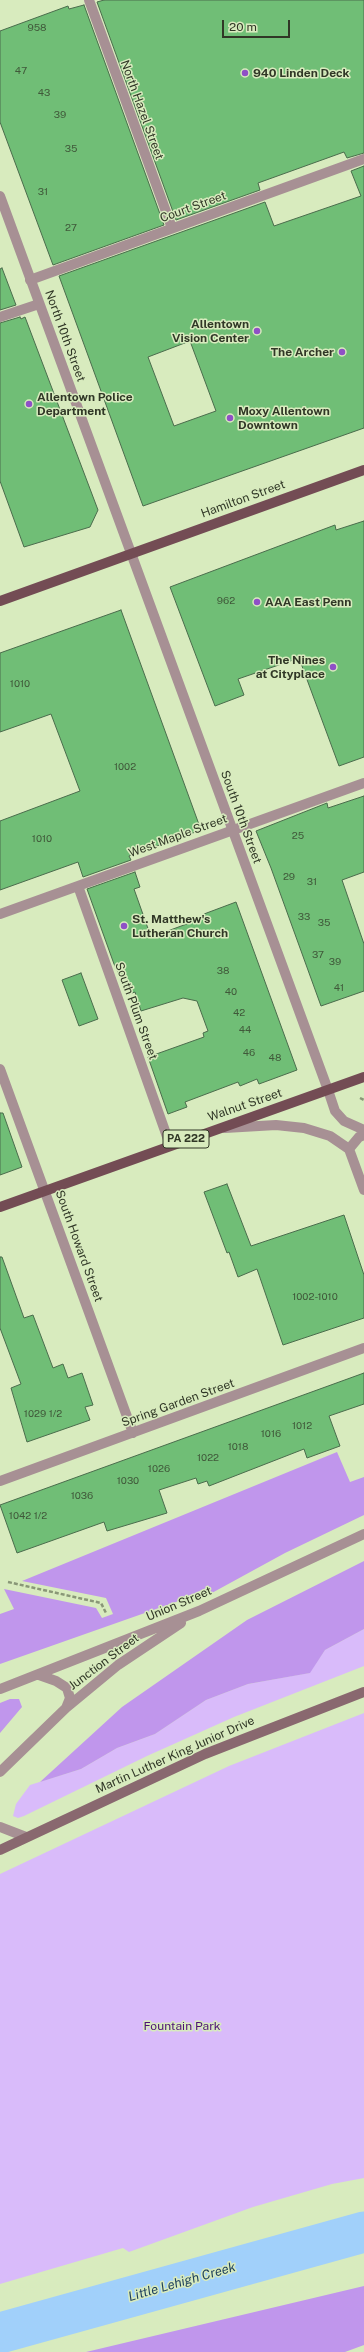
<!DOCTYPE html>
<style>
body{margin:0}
#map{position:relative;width:364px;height:2352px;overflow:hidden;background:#d8ebbe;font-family:"Public Sans",sans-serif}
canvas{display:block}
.scale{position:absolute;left:222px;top:20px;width:68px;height:18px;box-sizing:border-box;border:2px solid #303726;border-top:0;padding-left:5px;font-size:12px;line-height:14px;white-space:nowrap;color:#303726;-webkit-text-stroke:3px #d8ebbe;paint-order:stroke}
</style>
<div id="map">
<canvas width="364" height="2352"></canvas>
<div class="scale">20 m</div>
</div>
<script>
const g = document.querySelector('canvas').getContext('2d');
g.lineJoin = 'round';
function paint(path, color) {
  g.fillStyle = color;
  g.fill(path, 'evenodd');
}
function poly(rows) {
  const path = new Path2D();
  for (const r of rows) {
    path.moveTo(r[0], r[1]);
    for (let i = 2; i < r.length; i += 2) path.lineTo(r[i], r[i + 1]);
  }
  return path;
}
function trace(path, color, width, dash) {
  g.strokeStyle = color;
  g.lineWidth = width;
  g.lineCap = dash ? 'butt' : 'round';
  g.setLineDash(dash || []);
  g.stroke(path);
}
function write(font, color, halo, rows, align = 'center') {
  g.font = font + ' "Public Sans",sans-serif';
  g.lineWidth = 3;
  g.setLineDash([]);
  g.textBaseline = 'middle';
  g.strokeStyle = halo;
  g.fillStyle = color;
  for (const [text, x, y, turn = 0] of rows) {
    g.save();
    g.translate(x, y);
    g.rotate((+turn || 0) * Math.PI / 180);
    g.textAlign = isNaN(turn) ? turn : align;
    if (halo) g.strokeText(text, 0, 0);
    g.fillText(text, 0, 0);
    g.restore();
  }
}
paint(poly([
 [364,1629,364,1666,234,1717,147,1756,24,1816,18,1818,13,1816,16,1804,30,1785,81,1769,117,1748,155,1734,206,1700,248,1684,309,1673,325,1650],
 [364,1713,364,2178,332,2184,253,2207,129,2252,123,2248,0,2284,0,1874,229,1766]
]), '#d9bbfa');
paint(poly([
 [337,1452,350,1482,364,1477,364,1515,285,1553,210,1594,206,1588,176,1602,0,1664,0,1614,14,1609,4,1589,96,1608,102,1618,113,1614,106,1598,22,1581],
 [364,1561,364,1629,325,1650,310,1673,248,1684,206,1700,155,1734,117,1748,81,1769,40,1782,122,1707,247,1620],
 [10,1699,19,1699,22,1707,0,1733,0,1703],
 [364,2286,364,2345,345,2352,86,2352]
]), '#c096ec');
trace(poly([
 [0,2333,364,2232]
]), '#a1d0fa', 41);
const building = poly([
 [104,0,364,0,364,153,347,158,344,152,258,183,260,190,176,220,97,2,104,0],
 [84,5,164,225,53,265,0,122,0,31,68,6,69,9,84,5],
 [364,166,364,428,143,506,59,276,265,202,274,226,361,196,351,171,364,166],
 [190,341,216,411,174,426,148,357,190,341],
 [2,268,16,305,0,310,0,269,2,268],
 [20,317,21,319,25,317,98,510,90,527,24,547,0,481,0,323,20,317],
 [364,521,364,757,339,766,299,658,238,679,244,695,215,706,170,587,335,525,336,530,364,521],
 [121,610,201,830,129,856,131,860,83,877,78,862,0,890,0,821,80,791,51,714,0,732,0,653,121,610],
 [364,796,364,872,342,880,364,944,364,991,321,1006,271,868,256,831,327,803,328,808,364,796],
 [135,872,140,887,134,889,151,937,206,917,204,914,236,902,297,1070,259,1084,257,1079,240,1086,238,1082,185,1102,187,1107,168,1114,148,1057,204,1037,203,1033,208,1031,197,1001,183,998,141,1011,135,992,129,994,121,973,119,974,114,964,87,889,135,872],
 [81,973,98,1019,79,1026,62,980,81,973],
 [0,1113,3,1113,22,1167,0,1175,0,1113],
 [227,1184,251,1246,344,1215,364,1275,364,1318,283,1345,257,1269,238,1277,229,1252,227,1253,204,1192,227,1184],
 [0,1257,2,1257,24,1318,33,1315,53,1368,63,1364,68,1378,82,1373,93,1405,85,1407,90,1420,27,1442,11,1388,21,1384,0,1328,0,1257],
 [364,1373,364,1404,329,1416,340,1446,307,1458,304,1449,209,1486,207,1481,198,1484,196,1478,159,1490,167,1513,107,1531,104,1522,17,1553,0,1505,364,1373]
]);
paint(building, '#70be76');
trace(building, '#4a6c4c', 1);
trace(poly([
 [360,1098,364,1100],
 [8,1582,101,1603,106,1613]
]), '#899777', 2.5, [4, 2]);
trace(poly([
 [89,0,172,228],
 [30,280,364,159],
 [78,886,170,1145],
 [0,914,364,783]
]), '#a79094', 10);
trace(poly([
 [0,196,328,1090],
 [0,317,39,304],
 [0,1069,133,1433],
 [225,1128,276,1125,304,1128,330,1136,349,1149,364,1190],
 [349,1149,359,1137,364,1135],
 [0,1481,364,1348],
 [0,1689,199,1611,364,1534],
 [66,1708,118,1665,181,1623],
 [0,1772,66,1708,70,1698,67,1688,56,1681,39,1675],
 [0,1827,26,1837]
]), '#a79094', 10);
trace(poly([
 [328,1090,335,1111,344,1121,364,1130]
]), '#a79094', 10);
trace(poly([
 [0,1850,205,1754,364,1692]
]), '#89686f', 10);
trace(poly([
 [0,601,364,470],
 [0,1207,364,1077]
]), '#734c54', 10);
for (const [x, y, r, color] of [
 [245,73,4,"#8f50c6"],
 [257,331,4,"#8f50c6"],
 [342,352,4,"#8f50c6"],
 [29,404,4,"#8f50c6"],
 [230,418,4,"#8f50c6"],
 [257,602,4,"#8f50c6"],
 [333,667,4,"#8f50c6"],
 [124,926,4,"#8f50c6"]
]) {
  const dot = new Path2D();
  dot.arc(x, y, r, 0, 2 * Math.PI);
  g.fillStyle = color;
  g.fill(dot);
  trace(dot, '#d8ebbe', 1.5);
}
write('10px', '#40593a', null, [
 ["958",37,28],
 ["47",21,71],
 ["43",44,93],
 ["39",60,115],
 ["35",71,149],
 ["31",43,192],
 ["27",71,228],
 ["962",226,601],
 ["1010",20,684],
 ["1002",125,767],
 ["25",298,836],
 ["1010",42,839],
 ["29",289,877],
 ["31",312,882],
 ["33",304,917],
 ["35",324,923],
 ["37",318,955],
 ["39",335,962],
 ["38",223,971],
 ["41",339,988],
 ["40",231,992],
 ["42",239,1013],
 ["44",245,1030],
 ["46",249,1053],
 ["48",275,1058],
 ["1002-1010",315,1297],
 ["1029 1/2",43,1414],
 ["1012",302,1426],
 ["1016",271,1434],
 ["1018",238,1447],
 ["1022",208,1458],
 ["1026",159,1469],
 ["1030",128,1481],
 ["1036",82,1496],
 ["1042 1/2",28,1516]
]);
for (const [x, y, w] of [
 [186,1139,46]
]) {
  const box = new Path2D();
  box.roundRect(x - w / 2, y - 9, w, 18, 3);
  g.fillStyle = '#d8ebbe';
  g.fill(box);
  trace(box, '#303726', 1);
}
write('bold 11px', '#303726', null, [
 ["PA 222",186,1139]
]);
write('bold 12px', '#303726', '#d8ebbe', [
 ["940 Linden Deck",253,73],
 ["Allentown",249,324,"right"],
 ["Vision Center",249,338,"right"],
 ["The Archer",334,352,"right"],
 ["Allentown Police",37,397],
 ["Department",37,411],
 ["Moxy Allentown",238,411],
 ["Downtown",238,425],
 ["AAA East Penn",265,602],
 ["The Nines",325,660,"right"],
 ["at Cityplace",325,674,"right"],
 ["St. Matthew's",132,919],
 ["Lutheran Church",132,933]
], 'left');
write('12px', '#303726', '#d8ebbe', [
 ["North Hazel Street",142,110,70],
 ["Court Street",193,207,-20],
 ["North 10th Street",65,336,70],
 ["Hamilton Street",243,499,-20],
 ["South 10th Street",241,817,70],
 ["West Maple Street",178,836,-20],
 ["South Plum Street",136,1011,70],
 ["Walnut Street",245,1105,-19],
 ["South Howard Street",79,1246,70],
 ["Spring Garden Street",178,1403,-20],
 ["Union Street",179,1604,-23],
 ["Junction Street",104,1662,-37],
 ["Martin Luther King Junior Drive",175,1755,-24]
]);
write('12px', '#4d1076', '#d8ebbe', [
 ["Fountain Park",182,2026]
]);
write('italic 13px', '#1d3f5c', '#d8ebbe', [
 ["Little Lehigh Creek",182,2282,-16]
]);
</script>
